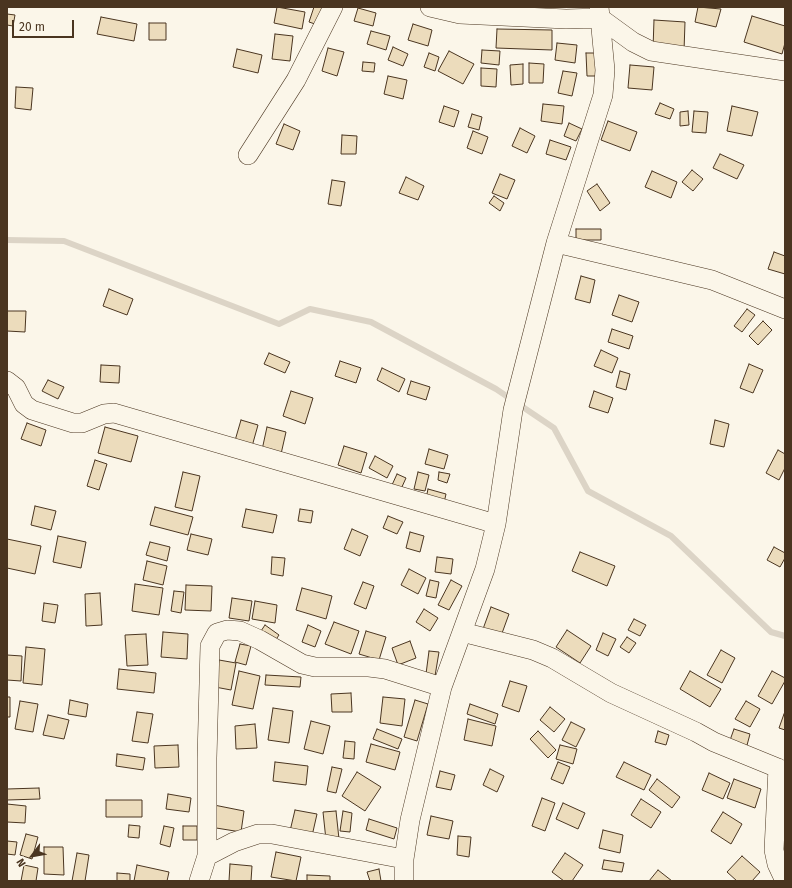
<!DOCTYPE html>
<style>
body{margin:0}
#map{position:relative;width:792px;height:888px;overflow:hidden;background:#fbf6e9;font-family:"Fira Sans",sans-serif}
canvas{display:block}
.frame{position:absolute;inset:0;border:8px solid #4a3520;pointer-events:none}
.north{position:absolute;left:12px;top:836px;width:40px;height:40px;-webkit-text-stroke:3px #fbf6e9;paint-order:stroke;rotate:238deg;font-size:11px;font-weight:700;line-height:16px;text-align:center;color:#4a3520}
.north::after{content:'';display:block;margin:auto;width:14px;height:18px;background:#4a3520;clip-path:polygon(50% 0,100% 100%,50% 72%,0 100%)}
.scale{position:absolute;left:12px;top:20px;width:62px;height:18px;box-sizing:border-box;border:2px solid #4a3520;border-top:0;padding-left:5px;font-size:12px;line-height:14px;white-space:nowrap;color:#4a3520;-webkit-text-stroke:3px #fbf6e9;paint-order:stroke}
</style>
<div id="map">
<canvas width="792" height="888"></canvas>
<div class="frame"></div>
<div class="north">N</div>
<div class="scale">20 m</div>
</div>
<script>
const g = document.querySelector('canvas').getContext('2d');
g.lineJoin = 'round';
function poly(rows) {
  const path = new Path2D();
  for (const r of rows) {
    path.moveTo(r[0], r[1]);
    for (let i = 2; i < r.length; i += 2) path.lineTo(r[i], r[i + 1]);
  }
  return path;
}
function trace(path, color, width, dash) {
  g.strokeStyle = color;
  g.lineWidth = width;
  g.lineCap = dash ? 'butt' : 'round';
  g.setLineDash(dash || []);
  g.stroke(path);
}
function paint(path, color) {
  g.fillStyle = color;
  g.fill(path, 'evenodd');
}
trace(poly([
 [7,240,64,241,279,324,310,309,371,322,496,389,554,428,588,491,671,536,771,632,785,636]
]), '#dcd4c6', 6);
const building = poly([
 [277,7,305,12,302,29,274,23,277,7],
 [314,7,328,7,321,26,309,22,314,7],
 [698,7,721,9,716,27,695,22,698,7],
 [358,8,376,13,373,26,354,21,358,8],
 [7,14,15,15,13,26,7,25,7,14],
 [752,16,785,26,785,43,782,54,744,42,752,16],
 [101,17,137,24,134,41,97,34,101,17],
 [654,20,685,22,684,51,653,49,654,20],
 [149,23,166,23,166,40,149,40,149,23],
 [413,24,432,30,428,46,408,40,413,24],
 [497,29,552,30,552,50,496,48,497,29],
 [371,31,390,36,386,50,367,44,371,31],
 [275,34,293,36,290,61,272,59,275,34],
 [557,43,577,45,575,63,555,60,557,43],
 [393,47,408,54,403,66,388,60,393,47],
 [328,48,344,52,337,76,322,71,328,48],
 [237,49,262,55,258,73,233,67,237,49],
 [482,50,500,51,499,65,481,63,482,50],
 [449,51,474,64,463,84,438,71,449,51],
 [429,53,439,57,435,71,424,67,429,53],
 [586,53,598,53,599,76,587,76,586,53],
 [363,62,375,63,374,72,362,71,363,62],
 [529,63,544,64,543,83,529,83,529,63],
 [523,64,523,84,511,85,510,65,523,64],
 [630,65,654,67,652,90,628,88,630,65],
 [481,68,497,69,496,87,481,86,481,68],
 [563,71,577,73,572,96,558,93,563,71],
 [388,76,407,80,403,99,384,94,388,76],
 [16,87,33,88,31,110,15,108,16,87],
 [660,103,674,109,670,119,655,114,660,103],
 [543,104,564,106,562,124,541,121,543,104],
 [444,106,459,111,454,127,439,122,444,106],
 [732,106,758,112,752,136,727,131,732,106],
 [688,111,689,125,680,126,680,112,688,111],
 [694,111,708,112,706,133,692,132,694,111],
 [472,114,482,117,479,130,468,127,472,114],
 [608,121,637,132,630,151,601,140,608,121],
 [569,123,582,129,576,141,564,136,569,123],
 [284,124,300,131,293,150,276,144,284,124],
 [520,128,535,136,527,153,512,146,520,128],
 [473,131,488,137,482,154,467,148,473,131],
 [342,135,357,136,356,154,341,154,342,135],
 [550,140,571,147,566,160,546,154,550,140],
 [720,154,744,165,737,179,713,168,720,154],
 [692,170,703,179,693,191,682,182,692,170],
 [652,171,677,182,671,198,645,187,652,171],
 [500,174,515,180,507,199,492,193,500,174],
 [406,177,424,186,418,200,399,193,406,177],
 [332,180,345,182,341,206,328,204,332,180],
 [597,184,610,203,600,211,587,191,597,184],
 [494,196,504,203,500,211,489,203,494,196],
 [576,229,601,229,601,240,576,240,576,229],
 [774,252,785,256,785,274,768,269,774,252],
 [581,276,595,280,590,303,575,299,581,276],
 [109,289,133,299,127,315,103,306,109,289],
 [619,295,639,302,632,322,612,315,619,295],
 [747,309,755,315,742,332,734,326,747,309],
 [7,311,26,311,25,332,7,331,7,311],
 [763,321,772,330,758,345,749,336,763,321],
 [612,329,633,336,629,349,608,342,612,329],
 [601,350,618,358,612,373,594,366,601,350],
 [269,353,290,362,285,373,264,364,269,353],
 [340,361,361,368,356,383,335,376,340,361],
 [749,364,763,370,753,393,740,388,749,364],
 [101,365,120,366,119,383,100,382,101,365],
 [382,368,405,379,399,392,377,380,382,368],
 [620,371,630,374,626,390,616,387,620,371],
 [48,380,64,387,58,399,42,391,48,380],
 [411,381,430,387,426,400,407,394,411,381],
 [291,391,313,398,305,424,283,416,291,391],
 [594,391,613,398,608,413,589,407,594,391],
 [241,420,258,425,251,450,234,444,241,420],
 [715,420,729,424,724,447,710,444,715,420],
 [27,423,46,430,41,446,21,439,27,423],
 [105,427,138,436,131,462,98,453,105,427],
 [267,427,286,432,281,454,262,450,267,427],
 [344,446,367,453,361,473,338,465,344,446],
 [429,449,448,455,444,469,425,464,429,449],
 [778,450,785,454,785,468,779,480,766,473,778,450],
 [375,456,393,466,387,478,369,468,375,456],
 [95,460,107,464,99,490,87,486,95,460],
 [183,472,200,476,192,511,175,507,183,472],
 [418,472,429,475,425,491,414,489,418,472],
 [439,472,450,474,447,483,438,480,439,472],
 [397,474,406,478,401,489,392,485,397,474],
 [428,489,446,494,444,503,426,499,428,489],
 [35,506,56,511,51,530,31,525,35,506],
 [155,507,193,517,188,535,150,525,155,507],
 [246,509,277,515,273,533,242,527,246,509],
 [300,509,313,511,311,523,298,521,300,509],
 [388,516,403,522,397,534,383,528,388,516],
 [352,529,368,536,360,556,344,549,352,529],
 [410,532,424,536,420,552,406,548,410,532],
 [191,534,212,539,208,555,187,550,191,534],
 [58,536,86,542,81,568,53,562,58,536],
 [7,539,41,546,35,574,7,568,7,539],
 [150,542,170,547,167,561,146,555,150,542],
 [774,547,785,553,785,558,780,567,767,560,774,547],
 [580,552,615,566,607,586,572,571,580,552],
 [272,557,285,558,283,576,271,574,272,557],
 [437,557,453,559,451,574,435,572,437,557],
 [147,561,167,566,163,585,143,580,147,561],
 [409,569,426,578,418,594,401,585,409,569],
 [430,580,439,582,436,598,426,596,430,580],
 [451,580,462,586,449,610,438,605,451,580],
 [363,582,374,586,366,609,354,604,363,582],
 [135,584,163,588,159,615,132,611,135,584],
 [186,585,212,586,211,611,185,610,186,585],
 [302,588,332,596,326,619,296,610,302,588],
 [174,591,184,592,181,613,171,611,174,591],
 [100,593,102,625,86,626,85,594,100,593],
 [232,598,252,601,249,621,229,618,232,598],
 [255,601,277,605,275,623,252,619,255,601],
 [44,603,58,605,55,623,42,621,44,603],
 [491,607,509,614,501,636,483,629,491,607],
 [424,609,438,618,430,631,416,622,424,609],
 [634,619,646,625,640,636,628,630,634,619],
 [334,622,359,631,351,654,325,644,334,622],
 [265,625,279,635,273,644,259,634,265,625],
 [308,625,321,631,315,647,302,642,308,625],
 [567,630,591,646,580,663,556,647,567,630],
 [366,631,386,637,379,660,359,654,366,631],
 [163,632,188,634,187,659,161,657,163,632],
 [603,633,616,639,608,656,596,650,603,633],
 [146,634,148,665,127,666,125,635,146,634],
 [627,637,636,643,629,653,620,647,627,637],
 [410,641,416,658,398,665,392,648,410,641],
 [240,644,251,646,246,665,235,662,240,644],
 [26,647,45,649,42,685,23,683,26,647],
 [721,650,735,658,722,683,707,675,721,650],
 [429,651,439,652,435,676,426,674,429,651],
 [7,655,22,656,21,681,7,680,7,655],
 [219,660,236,663,231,690,215,687,219,660],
 [119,669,156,673,154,693,117,689,119,669],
 [239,671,260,676,253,709,232,705,239,671],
 [690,671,721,689,710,707,680,689,690,671],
 [772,671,785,678,785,681,772,704,758,696,772,671],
 [266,675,301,677,300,687,265,685,266,675],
 [510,681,527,686,519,712,502,706,510,681],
 [351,693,352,712,332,712,331,694,351,693],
 [7,697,10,697,10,717,7,717,7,697],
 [383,697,405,699,402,726,380,723,383,697],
 [70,700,88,704,86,717,68,714,70,700],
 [415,700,428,704,417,741,404,737,415,700],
 [20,701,38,704,33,732,15,729,20,701],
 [746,701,760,709,750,727,735,719,746,701],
 [470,704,498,714,495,724,467,714,470,704],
 [550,707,565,719,554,732,540,720,550,707],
 [273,708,293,711,289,743,268,740,273,708],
 [137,712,153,714,148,743,132,741,137,712],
 [784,714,785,714,785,730,779,728,784,714],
 [48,715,69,720,64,739,43,735,48,715],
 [468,719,496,726,492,746,464,740,468,719],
 [311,721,330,726,323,754,304,749,311,721],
 [571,722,585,729,576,747,562,740,571,722],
 [255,724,257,748,236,749,235,726,255,724],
 [377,729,402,739,398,749,373,739,377,729],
 [734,729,750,734,746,749,729,743,734,729],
 [538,731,556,750,548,758,530,739,538,731],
 [658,731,669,735,666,745,655,742,658,731],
 [345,741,355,742,354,759,343,758,345,741],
 [371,744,400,752,395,770,366,762,371,744],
 [178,745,179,767,155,768,154,746,178,745],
 [560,745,577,749,573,764,556,759,560,745],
 [117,754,145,758,143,770,116,766,117,754],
 [275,762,308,766,306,785,273,781,275,762],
 [558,762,570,767,563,784,551,779,558,762],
 [624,762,651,775,644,790,616,777,624,762],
 [332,767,342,769,336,793,327,791,332,767],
 [490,769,504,776,497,792,483,785,490,769],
 [440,771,455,775,451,790,436,787,440,771],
 [357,772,381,787,365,811,342,796,357,772],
 [709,773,730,783,723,799,702,790,709,773],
 [657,779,680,797,672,808,649,790,657,779],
 [734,779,761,789,755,808,727,798,734,779],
 [39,788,40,799,7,800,7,789,39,788],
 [168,794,191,798,189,812,166,809,168,794],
 [542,798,555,803,545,831,532,826,542,798],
 [641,799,661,812,651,828,631,815,641,799],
 [106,800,142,800,142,817,106,817,106,800],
 [563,803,585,813,578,829,556,819,563,803],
 [7,804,26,806,25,823,7,822,7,804],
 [214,805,244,811,241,832,210,827,214,805],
 [295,810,317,814,312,836,290,831,295,810],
 [336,811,339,839,326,840,323,812,336,811],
 [343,811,352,813,350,832,340,831,343,811],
 [723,812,742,824,731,844,711,831,723,812],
 [431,816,453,821,449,839,427,835,431,816],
 [369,819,397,828,394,839,366,830,369,819],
 [129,825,140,826,139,838,128,837,129,825],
 [164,826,174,828,170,847,160,844,164,826],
 [183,826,197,826,197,840,183,840,183,826],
 [603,830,623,835,620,853,599,848,603,830],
 [26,834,38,837,32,859,20,855,26,834],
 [458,836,471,837,469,857,457,855,458,836],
 [7,841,17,842,15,855,7,854,7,841],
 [44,847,63,847,64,875,44,874,44,847],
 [276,852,301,857,296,881,271,877,276,852],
 [77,853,89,855,85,881,72,881,77,853],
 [565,853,583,865,572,881,564,881,552,872,565,853],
 [742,856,760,872,752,881,737,881,727,872,742,856],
 [604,860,624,863,622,872,602,869,604,860],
 [230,864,252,866,251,881,229,881,230,864],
 [24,865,38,868,36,881,21,881,24,865],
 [137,865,169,872,167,881,134,881,137,865],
 [379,869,381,881,370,881,367,872,379,869],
 [658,870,672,881,649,881,658,870],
 [117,873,130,874,130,881,117,881,117,873],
 [307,875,330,876,330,881,307,881,307,875]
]);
paint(building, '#ecdcbc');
trace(building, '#4a3520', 1);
const minor = poly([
 [430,7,460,14,566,19,600,18,633,42,651,51,785,71],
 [248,155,296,80,333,7],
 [556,243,712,280,785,309],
 [7,381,16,388,24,404,32,410,73,423,82,423,104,414,114,413,496,524],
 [462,632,533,650,552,658,611,693,696,732,714,742,785,771],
 [778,768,774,850,777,864,785,881],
 [207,856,207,758,210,646,217,633,227,630,240,631,260,640,302,664,315,667,369,667,385,669,442,687],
 [199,881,207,856,234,842,258,834,272,834,404,859],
 [404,881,404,859,410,820,442,687,485,569,496,524,513,410,556,243,603,95,605,70,599,7]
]);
trace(minor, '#4a3520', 20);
trace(minor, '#fbf6e9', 19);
</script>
